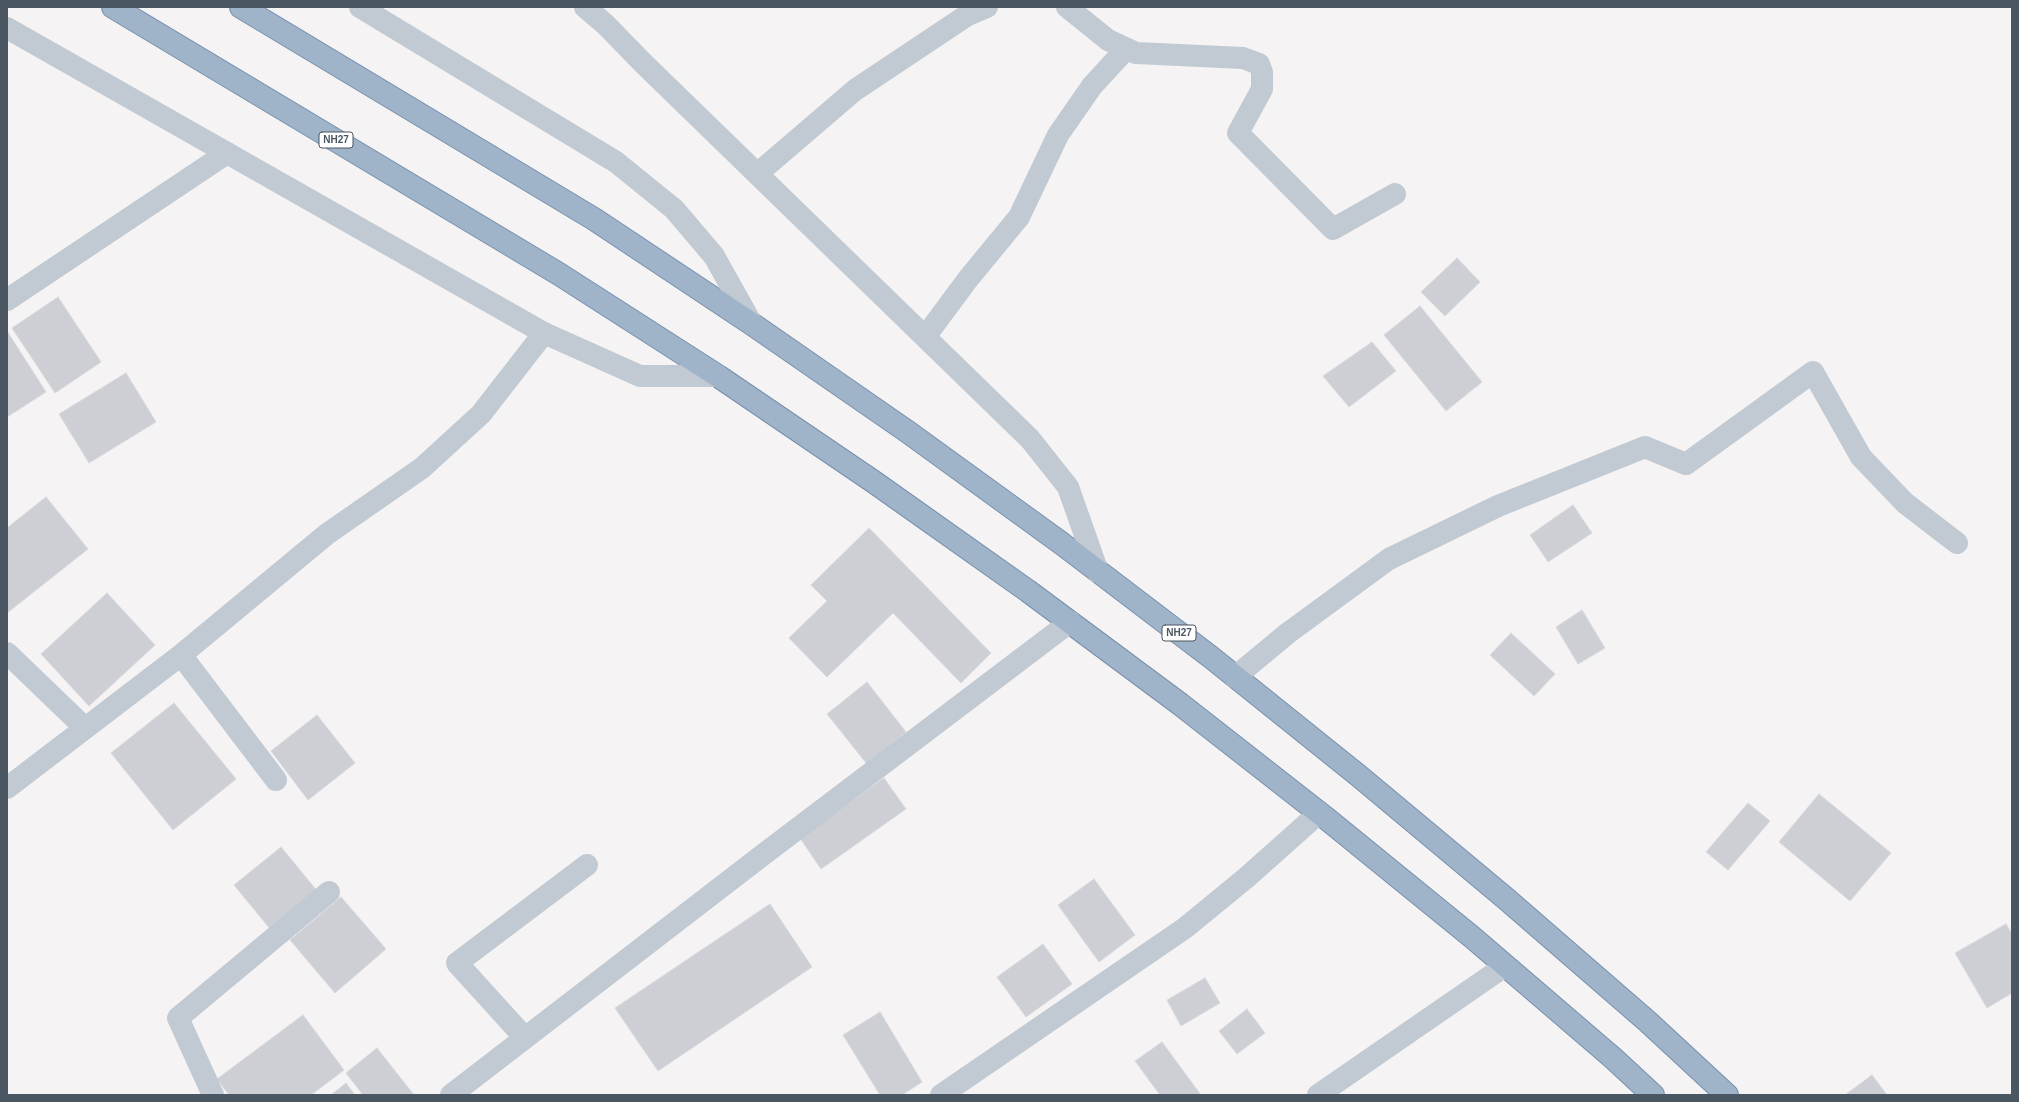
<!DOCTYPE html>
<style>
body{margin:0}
#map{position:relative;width:2019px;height:1102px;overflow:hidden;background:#f5f3f3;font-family:Helvetica,sans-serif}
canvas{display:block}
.frame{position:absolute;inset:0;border:8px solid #4a5661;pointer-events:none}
</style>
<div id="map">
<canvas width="2019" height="1102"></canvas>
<div class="frame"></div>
</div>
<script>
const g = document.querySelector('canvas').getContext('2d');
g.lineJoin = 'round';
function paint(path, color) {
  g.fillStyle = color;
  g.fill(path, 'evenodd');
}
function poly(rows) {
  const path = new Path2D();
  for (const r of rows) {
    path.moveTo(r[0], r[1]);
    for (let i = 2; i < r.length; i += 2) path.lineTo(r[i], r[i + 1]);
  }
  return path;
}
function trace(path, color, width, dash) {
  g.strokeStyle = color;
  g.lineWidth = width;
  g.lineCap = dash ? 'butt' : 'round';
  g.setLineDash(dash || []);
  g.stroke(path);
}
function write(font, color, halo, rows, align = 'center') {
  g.font = font + ' Helvetica,sans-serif';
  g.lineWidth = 3;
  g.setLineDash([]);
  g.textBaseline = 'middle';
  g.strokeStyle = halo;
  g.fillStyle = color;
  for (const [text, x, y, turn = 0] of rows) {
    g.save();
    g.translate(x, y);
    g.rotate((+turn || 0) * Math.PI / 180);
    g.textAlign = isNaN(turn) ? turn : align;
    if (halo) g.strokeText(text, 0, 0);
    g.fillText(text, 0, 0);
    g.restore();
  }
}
const building = poly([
 [1457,258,1480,282,1445,316,1421,292,1457,258],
 [58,297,101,362,55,393,12,328,58,297],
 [1420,306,1482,382,1446,411,1384,335,1420,306],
 [7,331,46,392,7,417,7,331],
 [1372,342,1396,371,1349,407,1323,376,1372,342],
 [126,373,156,422,89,463,59,414,126,373],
 [46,497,88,549,7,613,7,528,46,497],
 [1573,505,1592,533,1548,562,1530,535,1573,505],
 [869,528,991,653,961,683,893,613,827,677,789,638,827,601,811,585,869,528],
 [107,593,155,645,89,706,41,654,107,593],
 [1582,610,1605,648,1578,664,1556,627,1582,610],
 [1511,633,1555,674,1534,696,1490,655,1511,633],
 [867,682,906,732,867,764,827,714,867,682],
 [174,703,236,779,173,830,111,753,174,703],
 [317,715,355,763,308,800,271,751,317,715],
 [884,778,906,809,821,869,800,838,884,778],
 [1819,794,1891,853,1850,901,1779,842,1819,794],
 [1748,803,1770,821,1728,870,1706,852,1748,803],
 [281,847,318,892,271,930,234,885,281,847],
 [1094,879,1135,935,1099,962,1058,905,1094,879],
 [341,897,386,949,335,993,290,940,341,897],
 [770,904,812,967,658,1071,615,1008,770,904],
 [2006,924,2012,934,2012,993,1987,1008,1955,953,2006,924],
 [1043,944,1072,984,1026,1017,997,977,1043,944],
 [1205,978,1220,1003,1181,1026,1167,1000,1205,978],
 [1247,1009,1265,1033,1237,1054,1219,1031,1247,1009],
 [880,1012,922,1082,902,1095,880,1095,843,1035,880,1012],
 [303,1015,344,1070,311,1095,229,1095,217,1079,303,1015],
 [1162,1042,1201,1095,1160,1095,1135,1061,1162,1042],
 [377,1048,414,1095,363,1095,346,1073,377,1048],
 [1872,1075,1887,1095,1845,1095,1872,1075],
 [346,1083,355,1095,331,1095,346,1083]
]);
paint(building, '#cdcfd5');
trace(building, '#d7d9de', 1);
const trunk = poly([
 [113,7,559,274,718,376,874,482,1028,591,1180,704,1327,819,1472,937,1613,1058,1653,1095],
 [241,7,594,219,752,324,908,432,1061,543,1212,658,1359,776,1504,897,1647,1021,1727,1095]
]);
trace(trunk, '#7690ad', 24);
trace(poly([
 [585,7,605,24,643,63,1030,439,1068,487,1098,572],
 [1067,7,1108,40,1136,53,1243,58,1259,64,1262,72,1262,89,1238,133,1333,229,1395,194],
 [757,174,855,90,966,16,987,7],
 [7,300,227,153],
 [925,337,968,279,1019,217,1058,135,1092,86,1126,49],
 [7,653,85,728],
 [181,655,276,780],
 [1235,677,1288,633,1389,559,1498,506,1645,447,1686,464,1813,372,1861,457,1905,503,1957,543],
 [7,788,181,655,327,534,422,468,481,414,544,333],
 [525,1038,457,963,587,865],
 [213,1095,178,1018,329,892],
 [451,1095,764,854,1070,622],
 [941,1095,1185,928,1246,878,1319,813],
 [1318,1095,1505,966]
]), '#c1cad2', 22);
trace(poly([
 [360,7,616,162,674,209,714,256,752,324],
 [7,28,544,333,640,376,718,376]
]), '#c1cad2', 22);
trace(trunk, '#9fb4c9', 22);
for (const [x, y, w] of [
 [336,140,34],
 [1179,633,34]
]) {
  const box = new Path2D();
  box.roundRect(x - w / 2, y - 8, w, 16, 3);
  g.fillStyle = '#fff';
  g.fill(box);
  trace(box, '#4a5661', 1);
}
write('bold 10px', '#4a5661', null, [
 ["NH27",336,140],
 ["NH27",1179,633]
]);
</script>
